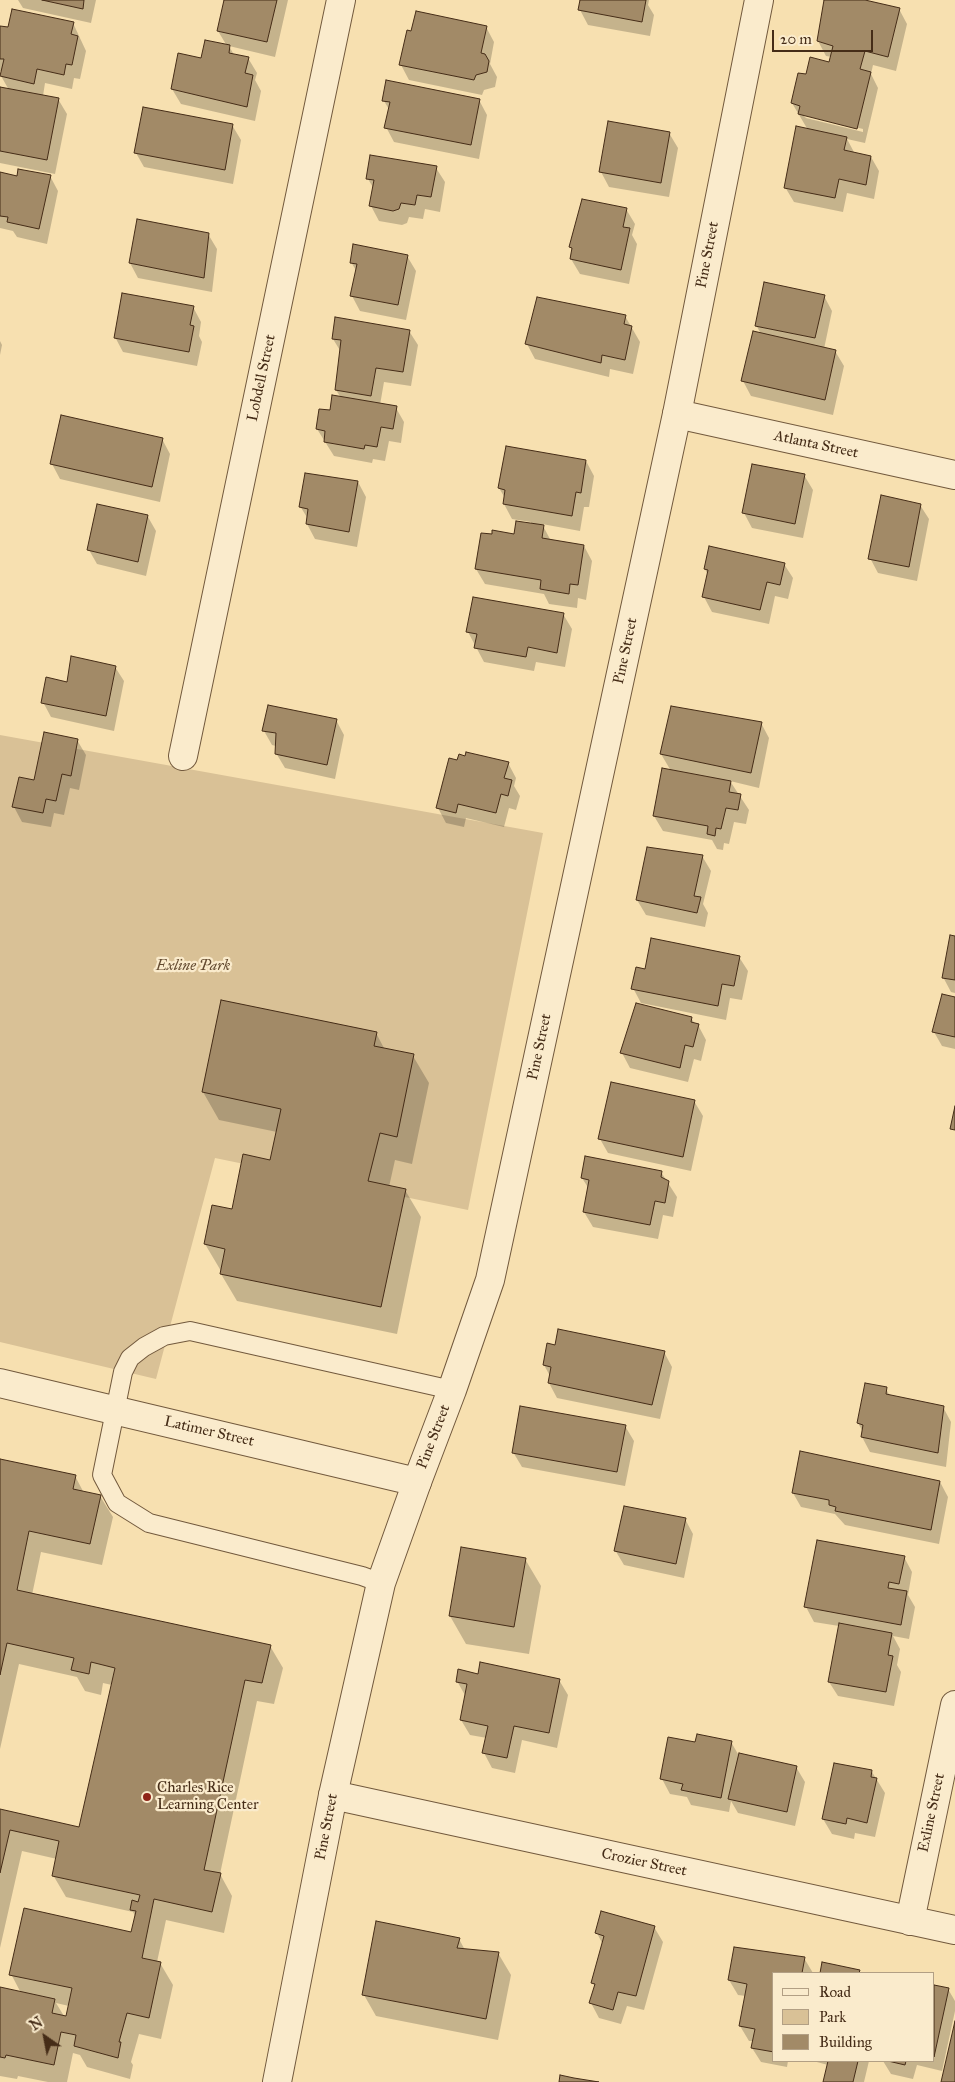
<!DOCTYPE html>
<style>
body{margin:0}
#map{position:relative;width:955px;height:2082px;overflow:hidden;background:#f7e0b0;font-family:"IM FELL Great Primer",serif}
canvas{display:block}
.legend{position:absolute;left:772px;top:1972px;width:162px;height:90px;box-sizing:border-box;background:#faebcc;border:1px solid #b29f84;margin:0;padding:6px 9px;list-style:none;font-size:15px;color:#452c17}
.legend li{display:flex;align-items:center;gap:10px;height:25px}
.legend b{width:25px;border:1px solid #b29f84}
.north{position:absolute;left:20px;top:2012px;width:50px;height:50px;-webkit-text-stroke:4px #faebcc;paint-order:stroke;rotate:327deg;font-size:14px;font-weight:700;line-height:20px;text-align:center;color:#452c17}
.north::after{content:'';display:block;margin:auto;width:18px;height:22px;background:#452c17;clip-path:polygon(50% 0,100% 100%,50% 72%,0 100%)}
.scale{position:absolute;left:772px;top:30px;width:101px;height:22px;box-sizing:border-box;border:2px solid #452c17;border-top:0;padding-left:6px;font-size:15px;line-height:18px;white-space:nowrap;color:#452c17;-webkit-text-stroke:4px #faebcc;paint-order:stroke}
</style>
<div id="map">
<canvas width="955" height="2082"></canvas>
<ul class="legend">
<li><b style="height:6px;background:#faebcc"></b>Road</li>
<li><b style="height:14px;background:#d9c196"></b>Park</li>
<li><b style="height:14px;background:#a28a67"></b>Building</li>
</ul>
<div class="north">N</div>
<div class="scale">20 m</div>
</div>
<script>
const g = document.querySelector('canvas').getContext('2d');
g.lineJoin = 'round';
function paint(path, color) {
  g.fillStyle = color;
  g.fill(path, 'evenodd');
}
function poly(rows) {
  const path = new Path2D();
  for (const r of rows) {
    path.moveTo(r[0], r[1]);
    for (let i = 2; i < r.length; i += 2) path.lineTo(r[i], r[i + 1]);
  }
  return path;
}
function trace(path, color, width, dash) {
  g.strokeStyle = color;
  g.lineWidth = width;
  g.lineCap = dash ? 'butt' : 'round';
  g.setLineDash(dash || []);
  g.stroke(path);
}
function write(font, color, halo, rows, align = 'center') {
  g.font = font + ' "IM FELL Great Primer",serif';
  g.lineWidth = 4.5;
  g.setLineDash([]);
  g.textBaseline = 'middle';
  g.strokeStyle = halo;
  g.fillStyle = color;
  for (const [text, x, y, turn = 0] of rows) {
    g.save();
    g.translate(x, y);
    g.rotate((+turn || 0) * Math.PI / 180);
    g.textAlign = isNaN(turn) ? turn : align;
    if (halo) g.strokeText(text, 0, 0);
    g.fillText(text, 0, 0);
    g.restore();
  }
}
paint(poly([
 [0,735,543,833,468,1210,215,1158,156,1379,0,1342]
]), '#d9c196');
paint(poly([
 [18,0,96,0,91,23,23,8],
 [225,0,288,0,275,57,229,46,234,55,248,58,257,73,255,80,261,91,255,121,181,104,172,89,202,59,227,46,218,31],
 [582,0,649,0,648,5,654,15,650,36,588,25,580,10],
 [825,0,860,0,899,9,907,24,896,71,873,65,871,74,878,88,865,143,847,139,855,154,871,157,879,171,874,199,847,193,843,212,794,202,785,187,808,130,792,103,807,76,830,63,832,57,826,56,818,41],
 [802,114,863,129,863,132,806,118],
 [73,23,86,51,80,79,74,78,72,89,45,83,43,96,58,99,67,114,55,174,0,163,0,88,9,90,1,76,2,72,0,71,0,27,9,29],
 [486,27,494,42,490,64,497,77,495,87,484,90,482,95,409,80,401,65],
 [479,100,487,115,479,159,394,142,386,127,390,111,384,101],
 [232,125,241,140,233,184,144,167,136,153],
 [669,133,678,148,669,197,609,187,601,172],
 [436,168,445,182,440,212,425,209,423,219,409,217,407,223,402,225,379,221,371,206,374,189,368,179],
 [0,174,18,177,50,176,58,191,47,244,17,237,13,231,0,228],
 [626,209,635,224,632,235,637,244,629,284,580,274,571,259,573,251,570,246],
 [208,234,217,249,212,292,138,278,130,263],
 [407,256,416,271,406,320,360,311,352,296,357,272,351,262],
 [824,296,832,311,824,349,835,351,844,366,833,415,751,396,743,381,761,334,756,325],
 [193,307,201,322,199,336,202,342,197,366,123,352,115,337],
 [625,316,640,342,633,374,610,369,609,377,535,359,527,344],
 [409,331,418,345,411,386,384,382,380,405,396,408,404,422,401,443,389,441,385,461,373,459,372,463,334,456,317,429,341,398,336,390,341,352,333,339],
 [0,341,2,345,0,355],
 [162,439,170,454,160,502,60,479,52,464],
 [586,461,594,476,589,507,584,507,580,531,542,524,551,541,584,546,592,561,586,600,578,598,577,608,549,604,544,594,485,584,476,569,482,534,515,535,531,524,531,522,512,519,504,504,505,498,499,488],
 [804,475,813,490,803,538,752,528,744,513],
 [358,482,366,497,357,547,315,539,307,524,308,519,300,506],
 [920,505,929,519,917,581,878,573,870,558],
 [148,517,156,531,146,576,97,564,89,550],
 [784,564,793,578,788,599,775,596,769,624,712,612,704,597,708,575,705,569],
 [563,614,572,629,565,667,536,662,534,671,484,662,468,632],
 [115,667,124,681,114,731,51,717,43,702,68,683],
 [336,720,344,735,335,779,285,768,276,753,276,746,272,745,264,731],
 [761,723,769,738,759,788,730,781,749,810,746,824,734,822,729,844,724,843,723,850,717,849,712,840,663,831,654,816,671,771,661,754],
 [77,740,86,755,79,790,70,788,64,815,54,813,51,827,22,822,14,807,35,781],
 [458,762,508,763,516,778,514,786,520,796,516,810,509,808,504,827,466,818,464,827,446,823,438,808],
 [702,856,711,871,703,904,708,913,705,927,646,915,637,900],
 [955,937,955,993,951,992,943,977],
 [739,957,748,971,742,1000,730,998,726,1020,641,1003,633,988,646,971],
 [955,998,955,1049,942,1046,934,1032],
 [222,1001,376,1033,385,1050,413,1056,429,1083,412,1164,395,1160,389,1187,405,1190,421,1217,397,1334,237,1301,221,1274,221,1271,205,1244,271,1161,277,1132,219,1120,203,1092],
 [691,1018,695,1024,698,1025,706,1040,701,1061,694,1059,688,1082,630,1068,622,1053],
 [694,1101,703,1116,691,1171,608,1153,600,1139],
 [661,1172,677,1197,673,1217,663,1215,658,1239,593,1227,584,1212,589,1189,582,1178],
 [556,1346,664,1352,672,1367,660,1419,557,1398,549,1383,550,1376,544,1365],
 [886,1389,890,1396,943,1407,951,1422,946,1467,870,1452,862,1437,863,1432,858,1423],
 [625,1426,634,1441,625,1486,522,1467,513,1452],
 [0,1460,75,1476,84,1493,100,1496,113,1517,102,1565,41,1552,32,1595,270,1646,283,1668,274,1704,257,1701,220,1874,232,1896,224,1933,166,1920,157,1962,160,1963,173,1985,161,2039,139,2034,131,2062,133,2065,130,2079,87,2067,80,2055,73,2053,67,2082,48,2082,18,2076,17,2079,0,2076,0,1988,21,1993,11,1974,132,1934,136,1918,133,1912,66,1897,53,1875,57,1859,22,1851,0,1948,0,1810,80,1829,112,1685,103,1683,101,1695,85,1691,77,1677,19,1664,0,1749],
 [56,2003,69,2006,67,2017,64,2016],
 [940,1482,948,1497,939,1544,845,1525,835,1514,801,1507,793,1493],
 [685,1519,693,1534,684,1578,624,1565,615,1550],
 [462,1549,525,1559,541,1586,529,1654,466,1644,450,1616],
 [904,1557,912,1572,908,1595,915,1607,909,1639,893,1636,900,1649,897,1665,901,1672,894,1706,838,1696,829,1682,839,1626,814,1622,806,1607],
 [479,1675,559,1680,568,1695,557,1748,522,1740,515,1773,492,1768,484,1753,487,1738,470,1735,461,1720,466,1697,457,1681],
 [731,1742,738,1754,796,1767,805,1782,795,1826,738,1813,731,1801,729,1812,691,1805,687,1797,670,1794,662,1779],
 [872,1772,885,1793,875,1837,855,1833,854,1839,832,1834,823,1819],
 [654,1927,663,1942,644,2010,627,2006,621,2024,599,2018,591,2003,595,1987,593,1983,603,1945,597,1933],
 [459,1939,465,1950,498,1953,511,1975,498,2040,376,2016,364,1995],
 [804,1958,813,1973,774,1973,774,2061,788,2061,787,2067,761,2062,752,2048,753,2041,749,2041,740,2026,746,1996,738,1995,729,1980],
 [934,1986,948,1989,955,2001,955,2011,942,2071,917,2065,913,2079,891,2074,883,2061,934,2061],
 [813,2061,869,2061,864,2082,825,2082,828,2065]
]), '#0003');
const building = poly([
 [42,0,84,0,83,9,42,0],
 [224,0,277,0,267,42,217,31,224,0],
 [580,0,646,0,642,22,578,10,580,0],
 [824,0,865,0,900,8,888,57,865,51,860,69,871,72,857,129,798,114,800,106,791,103,798,73,806,74,810,57,829,62,833,46,817,41,824,0],
 [12,9,74,22,71,34,78,36,72,65,66,64,64,75,37,69,34,84,0,76,4,59,0,59,0,26,8,27,12,9],
 [416,11,487,26,481,53,485,54,489,61,487,72,476,75,474,80,399,65,407,30,411,31,416,11],
 [205,40,230,45,229,53,249,57,245,73,253,75,247,107,171,89,178,53,201,58,205,40],
 [386,80,480,99,471,145,384,128,390,102,382,101,386,80],
 [0,87,59,98,47,160,0,151,0,87],
 [143,107,233,124,225,170,134,153,143,107],
 [608,121,670,132,661,183,599,172,608,121],
 [796,126,847,137,844,150,871,156,866,185,839,179,835,198,784,188,796,126],
 [370,155,437,166,431,197,417,195,415,205,401,203,399,209,393,211,369,206,374,180,366,179,370,155],
 [18,169,51,175,39,229,7,222,8,217,0,216,0,172,17,176,18,169],
 [582,199,627,208,623,227,630,228,621,270,570,259,572,248,569,247,582,199],
 [137,219,209,233,204,278,129,263,137,219],
 [353,244,408,255,398,305,350,296,357,264,350,263,353,244],
 [764,282,825,295,815,338,755,326,764,282],
 [122,293,194,306,190,325,194,326,189,352,114,338,122,293],
 [537,297,626,315,624,324,632,326,625,360,602,355,601,363,525,344,537,297],
 [335,317,410,330,403,372,376,368,371,396,335,390,341,340,332,339,335,317],
 [753,331,836,350,825,400,741,381,753,331],
 [332,395,397,406,393,429,381,427,377,447,365,445,364,449,324,442,325,431,316,429,319,409,330,410,332,395],
 [61,415,163,438,152,487,50,464,61,415],
 [506,446,586,460,581,493,576,492,572,516,503,504,505,490,498,488,506,446],
 [752,464,805,474,795,524,742,513,752,464],
 [305,473,358,481,349,532,306,524,308,509,299,507,305,473],
 [881,495,921,504,909,567,868,559,881,495],
 [97,504,148,515,138,562,87,550,97,504],
 [516,521,544,525,542,538,584,545,578,585,570,584,569,594,540,589,541,580,475,569,481,533,492,534,492,530,514,534,516,521],
 [709,546,785,563,780,585,767,582,760,610,702,597,708,570,704,569,709,546],
 [473,597,564,613,557,653,528,647,526,657,474,648,477,634,466,632,473,597],
 [71,656,116,666,106,716,41,703,46,677,67,682,71,656],
 [268,705,337,719,327,765,275,754,276,733,262,731,268,705],
 [671,706,762,722,751,773,660,754,671,706],
 [44,732,78,739,71,776,62,774,56,801,46,799,43,813,12,807,19,777,34,780,44,732],
 [466,752,509,762,504,778,512,780,508,796,501,794,496,813,458,804,456,813,436,808,449,758,457,760,459,754,465,756,466,752],
 [662,768,731,781,729,792,741,794,738,810,726,808,721,829,716,828,715,836,707,834,708,826,653,816,662,768],
 [647,847,703,855,694,896,701,897,697,913,636,900,647,847],
 [950,935,955,936,955,980,942,978,950,935],
 [651,938,740,956,734,986,722,984,718,1006,631,989,636,967,645,969,651,938],
 [942,994,955,997,955,1037,932,1032,942,994],
 [221,1000,377,1032,374,1046,414,1054,397,1137,380,1133,368,1181,406,1189,381,1307,220,1274,225,1249,204,1244,212,1205,232,1209,243,1154,270,1160,281,1109,202,1092,221,1000],
 [636,1003,692,1017,691,1022,699,1024,693,1047,685,1045,680,1068,620,1053,636,1003],
 [611,1082,695,1100,683,1157,598,1139,611,1082],
 [955,1106,955,1130,950,1129,955,1106],
 [585,1156,662,1171,661,1177,669,1181,665,1203,655,1201,650,1225,583,1212,589,1180,581,1178,585,1156],
 [558,1329,665,1351,652,1405,548,1383,551,1367,543,1365,547,1343,555,1345,558,1329],
 [865,1383,887,1387,886,1394,944,1406,938,1453,861,1437,863,1425,857,1423,865,1383],
 [520,1406,626,1425,617,1472,512,1453,520,1406],
 [800,1451,940,1481,931,1530,835,1511,836,1507,829,1505,829,1500,792,1493,800,1451],
 [0,1459,76,1475,73,1489,101,1495,90,1544,29,1531,17,1590,271,1645,262,1683,245,1680,204,1870,221,1873,212,1912,154,1899,142,1958,161,1962,149,2018,127,2013,119,2042,121,2042,118,2058,74,2046,76,2035,61,2032,54,2065,6,2055,5,2058,0,2057,0,1987,55,1999,52,2013,66,2016,72,1988,9,1975,24,1908,131,1932,136,1911,130,1910,132,1900,138,1902,140,1895,52,1876,59,1841,10,1830,0,1873,0,1809,79,1827,115,1668,91,1662,89,1674,71,1670,74,1658,7,1643,0,1675,0,1459],
 [624,1506,686,1518,676,1564,614,1551,624,1506],
 [817,1540,905,1556,899,1584,889,1582,888,1588,907,1591,901,1625,804,1607,817,1540],
 [461,1547,526,1558,514,1627,449,1616,461,1547],
 [839,1623,892,1633,888,1655,893,1656,886,1692,828,1682,839,1623],
 [480,1662,560,1679,549,1733,514,1726,507,1758,482,1753,488,1726,460,1720,467,1684,456,1682,458,1669,478,1674,480,1662],
 [697,1734,732,1741,721,1798,681,1790,683,1784,660,1779,668,1737,695,1742,697,1734],
 [739,1753,797,1766,787,1812,728,1799,739,1753],
 [834,1763,872,1770,871,1777,877,1778,867,1823,847,1818,846,1824,822,1819,834,1763],
 [601,1911,655,1926,636,1996,618,1992,613,2010,589,2003,595,1984,591,1983,604,1936,595,1933,601,1911],
 [376,1921,460,1938,457,1948,499,1952,486,2019,362,1995,376,1921],
 [734,1947,805,1957,802,1973,774,1973,774,2052,751,2048,755,2029,739,2026,747,1984,728,1980,734,1947],
 [822,1962,860,1970,859,1973,820,1973,822,1962],
 [934,1985,949,1988,934,2057,934,1985],
 [955,2021,955,2082,941,2082,955,2021],
 [828,2061,858,2061,853,2082,823,2082,828,2061],
 [888,2061,906,2061,905,2065,888,2061],
 [560,2075,574,2078,599,2082,559,2082,560,2075]
]);
paint(building, '#a28a67');
trace(building, '#452c17', 1);
const service = poly([
 [381,1583,362,1576,149,1523,117,1503,102,1475,123,1372,130,1358,144,1347,164,1336,190,1331,452,1390]
]);
const minor = poly([
 [677,414,955,475],
 [183,756,341,0],
 [0,1383,417,1482],
 [333,1795,955,1930],
 [910,1921,955,1705]
]);
const tertiary = poly([
 [277,2082,333,1795,381,1583,417,1482,452,1390,490,1280,677,414,759,0]
]);
trace(service, '#72593d', 20);
trace(minor, '#72593d', 30);
trace(tertiary, '#72593d', 30);
trace(service, '#faebcc', 18);
trace(minor, '#faebcc', 28);
trace(tertiary, '#faebcc', 28);
for (const [x, y, r, color] of [
 [147,1797,5,"#8f2418"]
]) {
  const dot = new Path2D();
  dot.arc(x, y, r, 0, 2 * Math.PI);
  g.fillStyle = color;
  g.fill(dot);
  trace(dot, '#faebcc', 2);
}
write('15px', '#452c17', '#faebcc', [
 ["Pine Street",708,255,-79],
 ["Lobdell Street",262,378,-78],
 ["Atlanta Street",816,445,12],
 ["Pine Street",626,651,-78],
 ["Pine Street",540,1047,-78],
 ["Latimer Street",209,1432,13],
 ["Pine Street",434,1437,-69],
 ["Exline Street",932,1813,-78],
 ["Pine Street",327,1827,-79],
 ["Crozier Street",644,1863,12]
]);
write('italic 15px', '#634a30', '#faebcc', [
 ["Exline Park",193,966]
]);
write('15px', '#452c17', '#faebcc', [
 ["Charles Rice",157,1788],
 ["Learning Center",157,1805]
], 'left');
</script>
